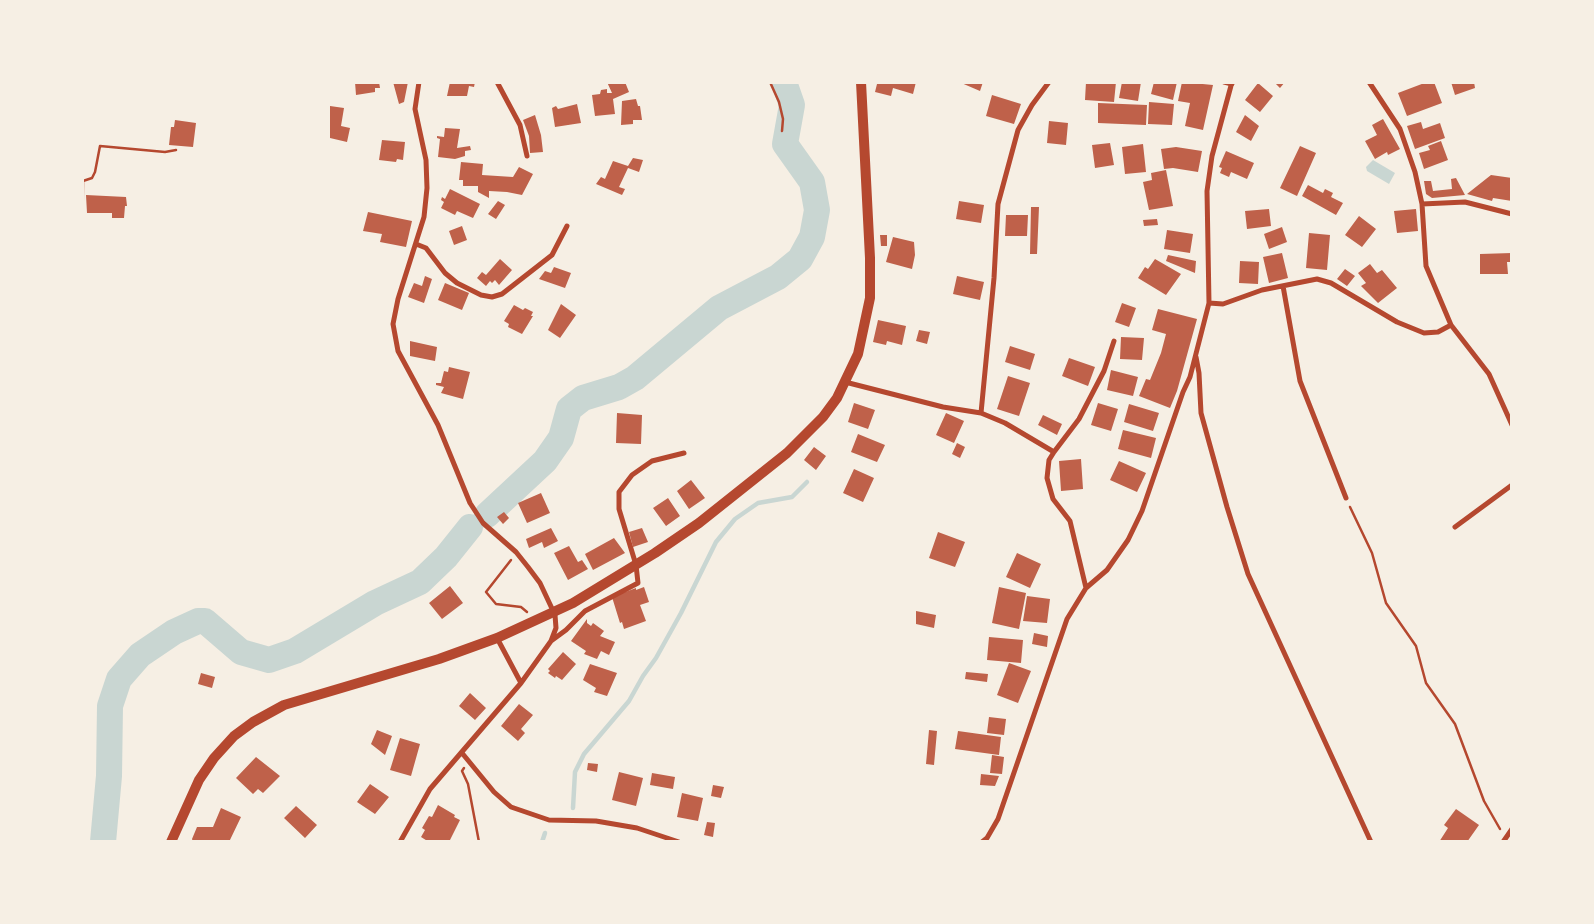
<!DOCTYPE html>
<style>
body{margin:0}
#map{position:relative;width:1594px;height:924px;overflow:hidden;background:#f6efe4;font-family:"Fira Sans",sans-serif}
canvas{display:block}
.frame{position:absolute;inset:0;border:84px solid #f6efe4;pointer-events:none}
</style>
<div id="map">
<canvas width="1594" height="924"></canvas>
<div class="frame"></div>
</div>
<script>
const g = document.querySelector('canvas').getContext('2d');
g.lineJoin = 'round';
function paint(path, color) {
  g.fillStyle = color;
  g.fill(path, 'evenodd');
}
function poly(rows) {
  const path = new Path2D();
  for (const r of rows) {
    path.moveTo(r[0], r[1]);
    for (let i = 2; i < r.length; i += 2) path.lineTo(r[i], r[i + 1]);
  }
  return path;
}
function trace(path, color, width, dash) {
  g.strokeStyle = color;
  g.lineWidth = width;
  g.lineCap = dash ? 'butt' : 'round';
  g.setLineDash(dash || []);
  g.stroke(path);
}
paint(poly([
 [1373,160,1395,173,1389,184,1367,171,1366,167]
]), '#c9d6d2');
trace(poly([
 [573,808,575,772,584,754,629,701,643,676,656,658,681,613,716,542,735,519,758,503,792,497,807,482],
 [542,842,545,833]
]), '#c9d6d2', 4.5);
trace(poly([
 [487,515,545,461,561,438,569,409,583,398,619,387,635,378,719,308,778,277,800,259,812,237,817,210,812,182,785,144,792,105,784,82],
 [103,842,109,776,110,706,119,679,140,655,174,632,198,621,205,621,241,652,269,660,295,651,375,603,420,582,446,557,470,527]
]), '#c9d6d2', 26);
paint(poly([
 [355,82,379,82,380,88,375,88,375,92,356,95],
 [393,82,408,82,404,102,399,104],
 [450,82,475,82,474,87,469,86,467,96,447,96],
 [607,82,625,82,629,92,613,99,615,114,595,116,592,95,600,94,601,90,607,89,607,93,612,93],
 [874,82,916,82,913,94,893,88,891,96,875,92,877,84],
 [959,82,983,82,980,91],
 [1086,82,1116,82,1114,102,1085,100],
 [1122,82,1141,82,1138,101,1119,98],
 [1154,82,1177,82,1173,100,1151,94],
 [1182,82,1213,85,1203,130,1185,126,1190,103,1178,101],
 [1274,82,1285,82,1280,88],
 [1427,82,1434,82,1442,103,1407,116,1398,93],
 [1451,82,1474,82,1475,88,1455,95],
 [1258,83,1273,96,1260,112,1245,100],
 [992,95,1021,104,1014,124,986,116],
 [636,99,638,106,640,106,642,120,633,120,633,124,621,125,622,101],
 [1149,102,1174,104,1172,125,1148,124],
 [1098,103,1147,105,1146,125,1098,123],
 [577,104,581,123,555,127,552,108,556,106,558,109],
 [330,106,344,108,341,126,350,128,347,142,330,138],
 [535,115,541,135,543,152,530,153,529,136,523,120],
 [1245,115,1259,126,1251,141,1236,132],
 [1383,119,1400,149,1388,155,1387,152,1375,159,1365,141,1377,135,1372,125],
 [175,120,196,123,193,147,169,145,171,127,174,127],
 [1049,121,1068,123,1066,145,1047,143],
 [1421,122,1423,129,1440,123,1445,138,1415,149,1407,126],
 [445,128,460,129,457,148,470,146,471,150,465,151,465,156,455,159,438,157,440,139,437,138,437,136,444,137],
 [382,140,405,142,403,160,397,159,396,162,379,160],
 [1441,141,1448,160,1424,169,1419,153,1430,150,1428,146],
 [1110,143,1114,165,1095,168,1092,145],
 [1143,144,1146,172,1125,174,1122,147],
 [1300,146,1316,153,1297,196,1280,188],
 [1176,147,1202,151,1198,172,1173,168,1164,169,1161,149],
 [1226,151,1254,163,1247,179,1231,172,1229,177,1220,173,1222,168,1219,167],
 [633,158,643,160,639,172,628,168,619,187,625,189,622,195,596,184,601,177,605,179,613,161,628,166],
 [461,162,483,164,482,175,513,177,519,167,533,174,522,195,507,192,489,191,489,198,478,192,478,186,463,186,463,180,459,180],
 [1166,170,1173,206,1149,210,1143,182,1152,180,1151,173],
 [1491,175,1512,178,1512,201,1493,198,1492,201,1467,194],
 [1456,178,1465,195,1432,198,1426,194,1424,181,1431,181,1433,191,1452,189,1451,179],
 [1308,185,1323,193,1325,189,1333,193,1331,197,1343,203,1336,215,1302,196],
 [450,189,480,204,473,218,457,211,455,215,441,208,444,202,441,200,442,197,445,199],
 [86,195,126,197,127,206,125,206,124,218,112,218,112,213,87,213],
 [498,201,505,205,496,219,488,214],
 [959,201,984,205,981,223,956,219],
 [1031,207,1039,207,1037,254,1030,254],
 [1269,209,1271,226,1247,229,1245,211],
 [1416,209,1418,231,1397,233,1394,211],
 [368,212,412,221,406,247,380,242,382,234,363,231],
 [1006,215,1028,215,1027,236,1005,236],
 [1359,216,1376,229,1362,247,1345,235],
 [1157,219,1158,225,1144,226,1143,220],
 [462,226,467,240,454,245,449,231],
 [1282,227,1287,242,1269,249,1264,234],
 [1167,230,1193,234,1190,253,1164,249],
 [1309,233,1330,235,1327,270,1306,268],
 [880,235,887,235,887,246,881,246],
 [893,237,914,242,915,255,912,269,886,262],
 [1282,253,1288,278,1269,283,1263,257],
 [1512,253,1512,262,1507,262,1508,274,1480,274,1480,254],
 [1168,255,1196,261,1195,273,1166,261],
 [500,259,512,270,499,285,495,280,492,283,490,281,486,286,477,278,482,272,486,275],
 [1155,259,1181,274,1166,295,1138,278,1145,267,1148,269],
 [1240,261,1259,262,1258,284,1239,283],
 [1370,264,1377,273,1382,270,1397,288,1378,303,1361,286,1366,283,1358,273],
 [554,267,571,273,565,288,539,279,545,271,551,273],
 [1345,269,1355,276,1347,286,1337,279],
 [425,276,432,279,424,303,408,297,414,283,422,286],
 [957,276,984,282,980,300,953,294],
 [445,283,469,293,462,310,438,300],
 [1122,303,1136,308,1129,327,1115,322],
 [561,304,576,315,560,338,548,330],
 [514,305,523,310,525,308,533,312,531,316,533,316,522,334,508,327,509,324,504,321],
 [1158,309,1197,319,1177,391,1170,408,1139,396,1146,379,1150,380,1161,353,1166,334,1152,330],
 [878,320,906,326,902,345,887,341,886,345,873,342],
 [919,330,930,332,927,344,916,341],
 [1121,337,1144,338,1142,360,1120,359],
 [410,341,437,347,435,361,410,356],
 [1010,346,1035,354,1030,370,1005,362],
 [1069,358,1095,367,1088,386,1062,376],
 [449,367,470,372,463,399,441,393,444,387,436,385,436,383,441,383,444,371,448,372],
 [1111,370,1138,377,1133,396,1107,390],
 [1008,376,1030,383,1019,416,997,409],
 [854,403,875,410,868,429,848,422],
 [1098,403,1118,409,1111,431,1091,425],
 [1129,404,1159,413,1153,431,1124,422],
 [617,413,642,415,641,444,616,443],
 [946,413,964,421,954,443,936,435],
 [1043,415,1062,424,1057,435,1038,425],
 [1123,430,1156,438,1151,458,1118,449],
 [858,434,885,445,877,462,851,452],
 [957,443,965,447,960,458,952,454],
 [814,447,826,456,816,470,804,460],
 [1081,459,1083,489,1061,491,1059,461],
 [1119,461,1146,473,1137,492,1110,480],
 [854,469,874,478,863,502,843,493],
 [691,480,705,498,689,509,677,491],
 [541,493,550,513,527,523,518,503],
 [668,498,680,516,666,526,653,508],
 [504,512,509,518,503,524,497,517],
 [551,528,558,541,544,548,542,542,529,548,526,539],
 [642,528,648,542,633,547,629,532],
 [938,532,965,542,955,567,929,558],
 [614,538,625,553,593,570,585,554],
 [569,546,578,562,582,560,588,569,568,580,554,553],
 [1017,553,1041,564,1030,588,1006,577],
 [450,586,463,603,442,619,429,603],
 [644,587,649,602,640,605,646,621,624,629,622,622,620,623,612,597,636,588,636,590],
 [999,587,1026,593,1019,629,992,623],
 [1027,596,1050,599,1047,623,1023,621],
 [916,611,936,615,934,628,916,624],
 [587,619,587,623,591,626,593,623,604,631,600,636,615,642,609,655,601,651,597,659,584,654,586,651,571,641],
 [1034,633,1048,636,1047,647,1032,644],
 [989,637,1023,640,1021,663,987,660],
 [563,652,576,664,562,680,556,676,555,678,548,673,550,671,548,669],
 [1009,663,1031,671,1018,703,997,695],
 [590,664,617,673,607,696,594,692,596,688,583,680],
 [966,672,988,674,987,682,965,679],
 [201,673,215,677,212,688,198,684],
 [470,693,486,708,475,720,459,706],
 [519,704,533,715,521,729,525,733,518,741,501,726],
 [989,717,1006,719,1004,735,987,733],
 [377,730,392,736,385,755,371,744],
 [929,730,937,731,934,765,926,764],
 [958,731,1001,737,999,755,955,749],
 [400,738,420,744,411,776,390,770],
 [992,755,1004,757,1002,774,990,773],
 [256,757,280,776,263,793,258,789,253,794,236,778],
 [588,763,598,764,597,772,587,770],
 [619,772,643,778,636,806,612,800],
 [652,773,675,777,673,789,650,785],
 [981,774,999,776,995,786,980,785],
 [370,784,389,797,375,814,357,802],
 [713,785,724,787,721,798,711,796],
 [682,793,703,798,698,821,677,817],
 [438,805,455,815,454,817,460,820,449,842,429,842,421,837,425,830,422,828,429,816,432,817],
 [296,806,317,825,305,838,284,818],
 [221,808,241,817,229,842,193,842,192,839,197,827,213,827],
 [1456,809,1479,825,1467,842,1439,842,1448,828,1444,825],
 [707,822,715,823,713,837,704,835]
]), '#bf614a');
trace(poly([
 [770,82,779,102,783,119,782,131],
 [82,263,83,181,92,178,95,172,100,146,165,152,176,150],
 [1350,507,1372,553,1386,603,1416,646,1426,683,1455,724,1484,801,1500,829],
 [511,560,486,592,496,604,521,607,527,612],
 [464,768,462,771,468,784,479,842]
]), '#b5482f', 2.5);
trace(poly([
 [497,82,520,125,527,156],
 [1224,82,1232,84],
 [1369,82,1400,129,1415,172,1422,204,1426,266,1451,325,1489,374,1512,425],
 [1422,204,1465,202,1512,214],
 [416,244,426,248,445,273,457,283,481,295,492,297,502,294,552,255,567,226],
 [1283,286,1300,381,1346,498],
 [1209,303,1223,304,1262,290,1317,279,1331,283,1397,322,1424,333,1438,332,1451,325],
 [1196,357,1199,373,1201,413,1227,507,1248,574,1371,842],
 [845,382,943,407,981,413,1005,423,1054,452,1049,460,1047,478,1053,499,1070,521,1086,588],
 [981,413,994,278,998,204,1018,130,1032,105,1049,82],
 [1054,452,1079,419,1104,371,1114,341],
 [1455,527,1512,485],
 [497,638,521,683],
 [551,641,566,630,585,611,638,583,636,565,619,509,619,492,632,475,652,461,684,453],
 [462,753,494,792,511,807,549,820,596,821,637,828,679,842],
 [400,842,430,789,521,683,551,641,556,628,555,615,540,583,528,567,516,552,483,523,470,503,438,425,398,351,393,324,398,299,424,217,427,188,426,160,415,109,419,82],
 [982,842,987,838,998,819,1067,619,1086,588,1107,570,1128,540,1142,511,1183,392,1190,377,1209,303,1207,191,1212,156,1232,82],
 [1503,842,1512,829]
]), '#b5482f', 5);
trace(poly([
 [171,842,199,780,214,758,234,736,253,722,284,705,439,659,497,638,573,603,655,553,699,523,787,453,823,417,837,398,858,354,870,298,870,258,861,82]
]), '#b5482f', 10);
</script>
